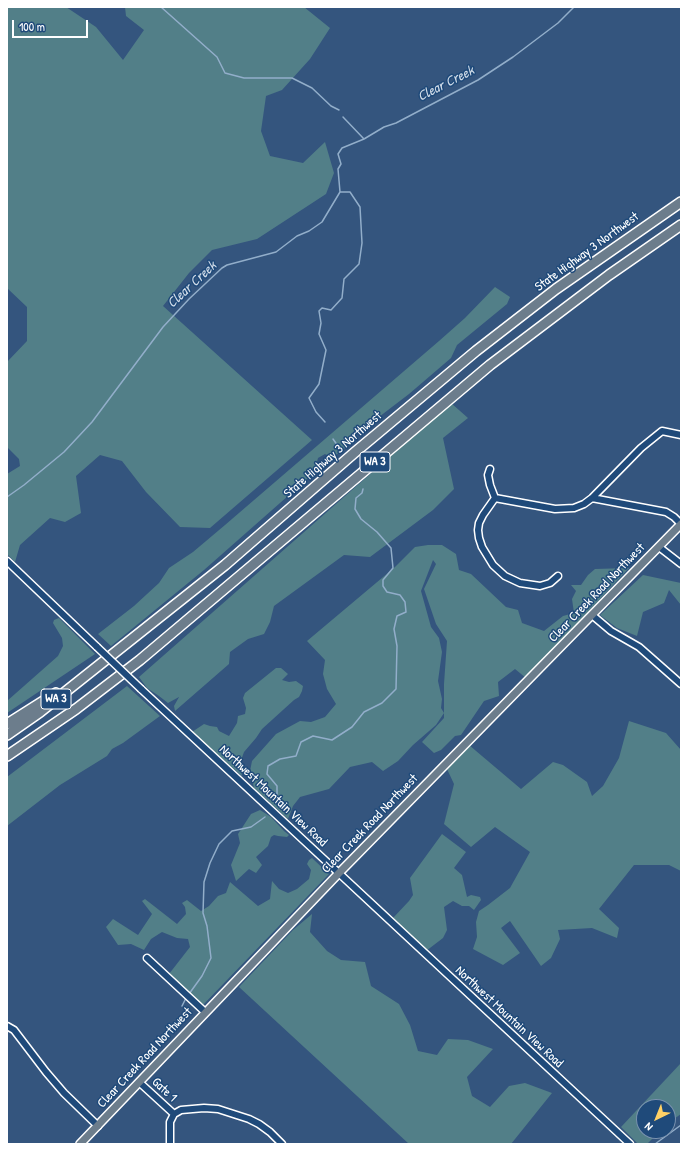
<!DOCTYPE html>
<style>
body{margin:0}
#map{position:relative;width:688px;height:1151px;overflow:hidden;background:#34557e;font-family:"Patrick Hand",sans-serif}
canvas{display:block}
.frame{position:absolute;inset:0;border:8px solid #fff;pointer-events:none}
.north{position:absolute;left:636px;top:1099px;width:40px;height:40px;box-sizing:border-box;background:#1f4a7a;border:1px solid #7992af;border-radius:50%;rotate:223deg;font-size:11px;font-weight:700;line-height:16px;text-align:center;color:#fff}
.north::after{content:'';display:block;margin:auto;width:14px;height:18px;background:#ffd166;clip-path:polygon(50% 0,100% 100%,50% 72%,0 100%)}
.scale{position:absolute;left:12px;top:20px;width:76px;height:18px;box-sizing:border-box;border:2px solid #fff;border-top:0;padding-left:5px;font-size:12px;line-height:14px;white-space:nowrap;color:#fff;-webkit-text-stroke:3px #1f4a7a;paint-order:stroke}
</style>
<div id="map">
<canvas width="688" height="1151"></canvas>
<div class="frame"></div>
<div class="north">N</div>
<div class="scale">100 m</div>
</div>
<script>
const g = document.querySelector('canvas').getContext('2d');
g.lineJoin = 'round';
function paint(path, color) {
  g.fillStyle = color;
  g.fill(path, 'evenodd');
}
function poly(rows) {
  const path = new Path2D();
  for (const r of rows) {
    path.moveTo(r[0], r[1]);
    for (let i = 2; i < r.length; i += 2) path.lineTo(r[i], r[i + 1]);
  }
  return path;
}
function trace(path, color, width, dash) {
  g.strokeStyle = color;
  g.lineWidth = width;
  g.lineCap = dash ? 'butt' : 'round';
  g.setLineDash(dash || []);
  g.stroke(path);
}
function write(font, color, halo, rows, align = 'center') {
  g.font = font + ' "Patrick Hand",sans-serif';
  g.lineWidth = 3;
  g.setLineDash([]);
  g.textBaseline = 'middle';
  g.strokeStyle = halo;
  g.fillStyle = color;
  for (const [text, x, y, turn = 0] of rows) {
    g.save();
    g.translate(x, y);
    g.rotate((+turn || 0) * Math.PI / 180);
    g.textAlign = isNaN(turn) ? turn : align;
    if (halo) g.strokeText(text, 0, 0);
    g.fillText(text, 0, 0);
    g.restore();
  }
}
paint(poly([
 [7,7,66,7,96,27,123,60,144,30,126,16,125,7,304,7,330,28,310,59,282,90,266,96,261,131,270,156,303,163,325,142,334,173,326,194,257,239,212,250,189,273,163,306,312,440,210,528,180,527,146,492,122,461,100,455,76,476,81,513,65,522,50,518,20,545,15,562,7,554,7,474,20,466,19,459,7,447,7,362,27,341,27,307,7,288],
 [495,287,510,297,507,304,457,345,451,358,409,394,354,436,345,448,332,458,325,454,318,458,314,473,204,570,111,646,98,634,134,606,159,583,169,568,193,552,225,525,439,341,465,318],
 [451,403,468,418,443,438,454,489,433,510,370,557,344,555,274,606,270,622,264,634,248,639,230,652,229,664,175,711,174,706,179,697,168,703,159,696,147,688,139,677],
 [428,545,442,545,456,554,459,570,471,574,506,607,518,610,522,623,544,631,563,616,574,613,572,599,576,591,571,585,581,585,588,575,595,569,629,568,526,678,515,669,498,682,499,696,484,701,461,735,455,736,441,750,434,753,422,742,444,718,444,684,447,641,436,624,424,589,436,564,433,560,421,591,431,627,439,638,442,652,438,681,442,699,441,708,444,713,436,725,413,745,398,761,383,771,372,762,350,767,329,789,300,797,293,806,288,819,254,788,250,771,252,761,276,734,300,721,311,722,325,717,336,704,327,689,323,674,325,660,307,641,395,567,415,547],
 [643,575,681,583,681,605,669,590,664,603,643,612,637,636,617,628,600,615],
 [59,618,95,654,7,713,7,701,58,656,63,646,62,638,53,623,54,620],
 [276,668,281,668,288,674,282,680,289,682,296,681,303,686,302,691,299,697,294,700,262,729,256,738,244,752,240,763,242,776,192,732,204,724,210,726,217,727,219,731,229,736,237,723,238,716,245,714,246,708,243,698,245,693],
 [127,686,160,716,123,743,112,749,107,756,60,785,7,826,7,777],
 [629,721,666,733,681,750,681,871,669,865,634,865,599,909,619,928,617,938,592,928,558,930,560,939,551,958,541,966,510,921,501,928,520,953,503,965,473,949,477,937,476,922,479,911,488,905,510,888,530,852,495,827,471,847,444,824,454,784,447,769,469,745,521,789,553,762,563,765,587,782,592,796,603,786,619,758],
 [260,810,271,817,284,831,289,835,287,837,278,836,274,835,271,837,268,846,256,857,262,865,256,873,249,869,236,881,231,865,240,843,238,834,251,814],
 [442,834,466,852,454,868,462,875,467,897,471,895,480,897,481,900,474,910,469,906,462,906,453,901,444,907,447,930,443,938,426,951,393,918,409,901,413,895,410,878],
 [312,858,329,874,202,1006,169,974,190,947,188,939,177,938,162,932,151,939,144,950,131,944,118,945,106,927,113,919,138,935,152,914,142,901,145,899,177,924,186,914,185,907,182,903,187,900,201,911,209,906,218,896,226,893,230,882,258,906,270,899,272,881,279,889,288,893,297,889,309,879,311,870,307,864,309,860],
 [312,914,310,932,327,951,341,960,365,962,371,986,399,1004,410,1025,418,1051,437,1055,448,1039,468,1040,493,1049,467,1077,472,1096,490,1107,509,1086,525,1083,552,1093,511,1144,409,1144,239,987,293,930],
 [681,1063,681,1114,668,1123,668,1107,644,1107,644,1131,660,1131,647,1144,638,1144,621,1127]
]), '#527f88');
trace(poly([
 [161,7,217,57,225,73,244,78,292,78,312,88,331,106,339,110],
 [343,117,364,139],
 [325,422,316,412,309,398,319,384,326,350,319,334,321,323,319,311,322,308,331,310,342,298,344,279,359,264,362,243,360,207,350,192,340,192],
 [333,439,340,449],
 [7,497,24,485,64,452,92,422,163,327,189,299,222,268,227,265,276,252,297,236,309,231,322,222,340,192,338,169,341,164,338,154,342,148,364,139,384,127,396,123,478,80,513,57,558,23,574,7],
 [279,802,277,797,277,786,267,774,268,766,280,759,296,756,301,742,313,736,332,740,352,727,364,712,382,703,396,689,397,646,394,629,397,616,406,612,405,602,400,595,387,592,383,586,383,580,393,568,391,548,377,532,361,519,355,509,356,498,362,493,363,489],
 [189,994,202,976,211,958,207,926,203,913,204,882,210,863,219,844,232,831,251,827,265,817],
 [182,1006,186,998],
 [655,1144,681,1125]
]), '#92aeca', 1.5);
const minor = poly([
 [490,469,488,475,490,485,495,498],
 [495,498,555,509,574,508,584,504,592,498,641,448,662,431,681,435],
 [495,498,483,515,479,523,478,530,479,538,482,547,493,565,505,576,520,583,540,586,550,583,558,576],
 [592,498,666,512,674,517,681,524],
 [659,547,681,564],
 [7,561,97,647],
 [592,615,611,631,639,647,681,684],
 [141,689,630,1144],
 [147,958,205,1012],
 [7,1026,14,1030,46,1072,64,1093,98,1126],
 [139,1082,174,1114],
 [170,1144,170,1122,174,1114,181,1110,204,1108,218,1109,249,1119,259,1124,270,1132,282,1144]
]);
const major = poly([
 [80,1144,339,873,681,524]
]);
const highway = poly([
 [7,724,56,693],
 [7,735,40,712,225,565,354,453,476,351,556,289,681,202],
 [7,756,76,709,140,660,490,365,609,275,681,225]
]);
trace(minor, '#fff', 9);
trace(major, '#fff', 10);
trace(highway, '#fff', 12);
trace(minor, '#1f4a7a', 6);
trace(major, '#6c7d8c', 7);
trace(highway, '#6c7d8c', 9);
const minorBridge = poly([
 [97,647,141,689]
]);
trace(minorBridge, '#fff', 9, []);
trace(minorBridge, '#1f4a7a', 6);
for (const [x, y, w] of [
 [375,462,30],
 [56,699,30]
]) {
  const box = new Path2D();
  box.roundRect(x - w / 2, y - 10, w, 20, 3);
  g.fillStyle = '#1f4a7a';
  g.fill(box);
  trace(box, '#fff', 1);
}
write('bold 12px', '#fff', null, [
 ["WA 3",375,462],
 ["WA 3",56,699]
]);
write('13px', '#fff', '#1f4a7a', [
 ["State Highway 3 Northwest",587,252,-36],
 ["State Highway 3 Northwest",333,455,-41],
 ["Clear Creek Road Northwest",597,593,-46],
 ["Northwest Mountain View Road",273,796,43],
 ["Clear Creek Road Northwest",370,824,-46],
 ["Northwest Mountain View Road",509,1017,43],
 ["Clear Creek Road Northwest",145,1058,-47],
 ["Gate 1",164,1090,43]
]);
write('italic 14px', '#d2dde9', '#1f4a7a', [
 ["Clear Creek",446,84,-27],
 ["Clear Creek",192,285,-43]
]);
</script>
